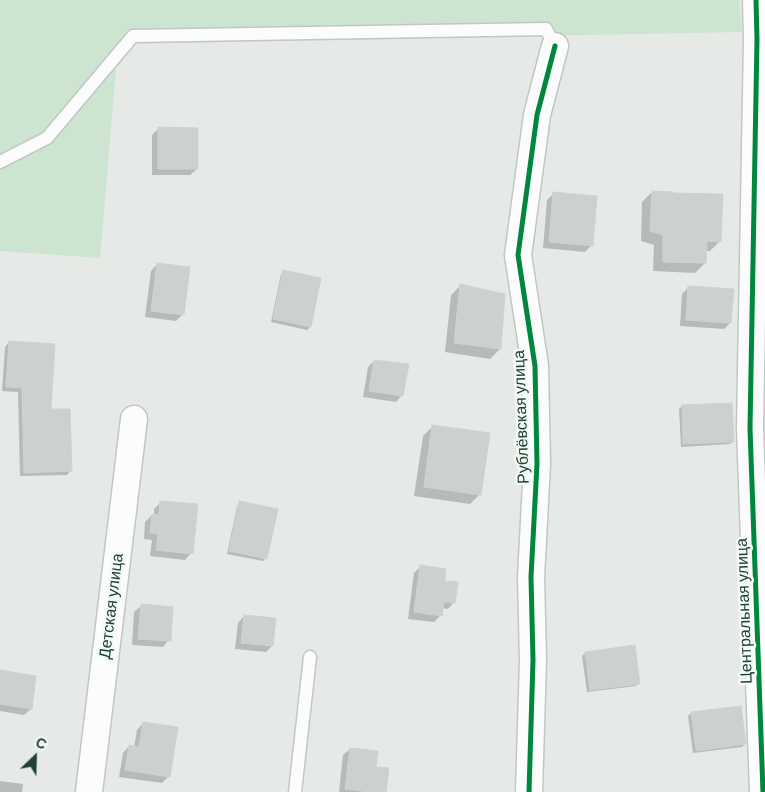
<!DOCTYPE html>
<meta charset="utf-8">
<style>
body{margin:0}
#map{position:relative;width:765px;height:792px;overflow:hidden;background:#e5eae7;font-family:Barlow,sans-serif}
canvas{display:block}
.north{position:absolute;left:10px;top:732px;width:50px;height:50px;-webkit-text-stroke:4px #f3f9f5;paint-order:stroke;rotate:24deg;font-size:14px;font-weight:700;line-height:20px;text-align:center;color:#214033}
.north::after{content:'';display:block;margin:auto;width:18px;height:22px;background:#214033;clip-path:polygon(50% 0,100% 100%,50% 72%,0 100%)}
</style>
<div id="map">
<canvas width="765" height="792"></canvas>
<div class="north">С</div>
</div>
<script>
const g = document.querySelector('canvas').getContext('2d');
g.lineJoin = 'round';
function paint(path, color) {
  g.fillStyle = color;
  g.fill(path, 'evenodd');
}
function poly(rows) {
  const path = new Path2D();
  for (const r of rows) {
    path.moveTo(r[0], r[1]);
    for (let i = 2; i < r.length; i += 2) path.lineTo(r[i], r[i + 1]);
  }
  return path;
}
function trace(path, color, width, dash) {
  g.strokeStyle = color;
  g.lineWidth = width;
  g.lineCap = dash ? 'butt' : 'round';
  g.setLineDash(dash || []);
  g.stroke(path);
}
function write(font, color, halo, rows, align = 'center') {
  g.font = font + ' Barlow,sans-serif';
  g.lineWidth = 5;
  g.setLineDash([]);
  g.textBaseline = 'middle';
  g.strokeStyle = halo;
  g.fillStyle = color;
  for (const [text, x, y, turn = 0] of rows) {
    g.save();
    g.translate(x, y);
    g.rotate((+turn || 0) * Math.PI / 180);
    g.textAlign = isNaN(turn) ? turn : align;
    if (halo) g.strokeText(text, 0, 0);
    g.fillText(text, 0, 0);
    g.restore();
  }
}
paint(poly([
 [0,0,739,0,742,32,118,44,100,258,0,251]
]), '#cde4d0');
paint(poly([
 [159,128,197,169,190,175,152,175,152,135],
 [652,192,720,241,710,251,705,251,705,263,695,273,653,271,654,245,641,241,642,202],
 [554,193,591,246,585,252,543,248,547,200],
 [157,264,183,314,176,321,145,317,151,271],
 [284,271,310,327,307,330,271,322,281,274],
 [460,286,504,295,500,349,490,359,445,352,451,295],
 [689,287,730,323,724,329,680,326,682,294],
 [9,342,50,410,71,470,67,475,20,476,18,392,2,391,5,347],
 [374,361,402,395,396,402,363,397,368,367],
 [682,406,733,441,730,444,681,447,679,409],
 [433,426,480,494,470,504,414,496,423,436],
 [161,502,191,553,185,560,150,556,152,540,144,539,145,522,152,515,154,515,154,509],
 [240,503,266,558,263,561,227,554,237,506],
 [420,567,443,582,454,602,448,609,442,608,441,615,434,622,408,619,414,573],
 [141,606,169,640,163,647,132,645,134,612],
 [244,616,272,646,266,652,235,649,238,623],
 [585,653,639,683,636,686,587,692,582,656],
 [0,671,31,709,24,715,0,711],
 [691,713,745,744,742,747,693,753,688,716],
 [143,723,169,776,162,783,119,777,123,753,129,746,134,747,137,730],
 [350,749,385,792,339,792,343,755],
 [0,781,23,784,22,792,0,792]
]), '#0003');
const building = poly([
 [158,127,198,128,198,169,158,169,158,127],
 [652,191,673,192,673,193,723,194,721,242,707,241,706,263,663,262,663,235,650,231,652,191],
 [553,192,597,196,593,246,549,242,553,192],
 [157,263,190,267,184,315,151,311,157,263],
 [283,270,321,278,311,327,273,319,283,270],
 [460,284,505,294,501,349,454,343,460,284],
 [688,286,734,289,731,323,686,320,688,286],
 [9,341,55,344,51,409,70,409,72,471,24,473,22,388,6,387,9,341],
 [374,360,409,364,403,396,369,391,374,360],
 [732,403,734,442,683,444,682,405,732,403],
 [432,425,490,433,481,495,424,487,432,425],
 [160,501,198,504,193,554,156,550,158,534,150,533,152,514,159,515,160,501],
 [239,501,278,509,267,559,229,551,239,501],
 [420,565,446,569,445,581,458,582,455,603,444,602,442,616,414,612,420,565],
 [141,604,173,607,171,641,138,639,141,604],
 [244,615,276,618,273,646,241,643,244,615],
 [635,645,640,684,590,690,585,652,635,645],
 [0,670,36,676,32,709,0,704,0,670],
 [741,706,746,744,696,751,691,712,741,706],
 [143,722,178,727,170,777,125,770,129,745,139,747,143,722],
 [350,748,378,751,376,767,389,768,386,792,370,792,345,789,350,748]
]);
paint(building, '#ccd1ce');
trace(building, '#cdd3d0', 1);
const service = poly([
 [0,162,47,138,133,36,546,29,555,46],
 [295,792,310,657]
]);
const minor = poly([
 [756,0,757,39,750,428,763,792],
 [89,792,134,419],
 [529,792,533,660,531,577,537,464,535,366,518,255,537,115,555,46]
]);
trace(service, '#c2c7c4', 15);
trace(minor, '#c2c7c4', 29);
trace(service, '#fbfcfb', 12);
trace(minor, '#fbfcfb', 26);
trace(poly([
 [756,0,757,39,750,428,763,792],
 [529,792,533,660,531,577,537,464,535,366,518,255,537,115,555,46]
]), '#00873e', 5);
write('16px', '#214033', '#f3f9f5', [
 ["Рублёвская улица",521,417,-92],
 ["Детская улица",111,606,-83],
 ["Центральная улица",744,611,-92]
]);
</script>
